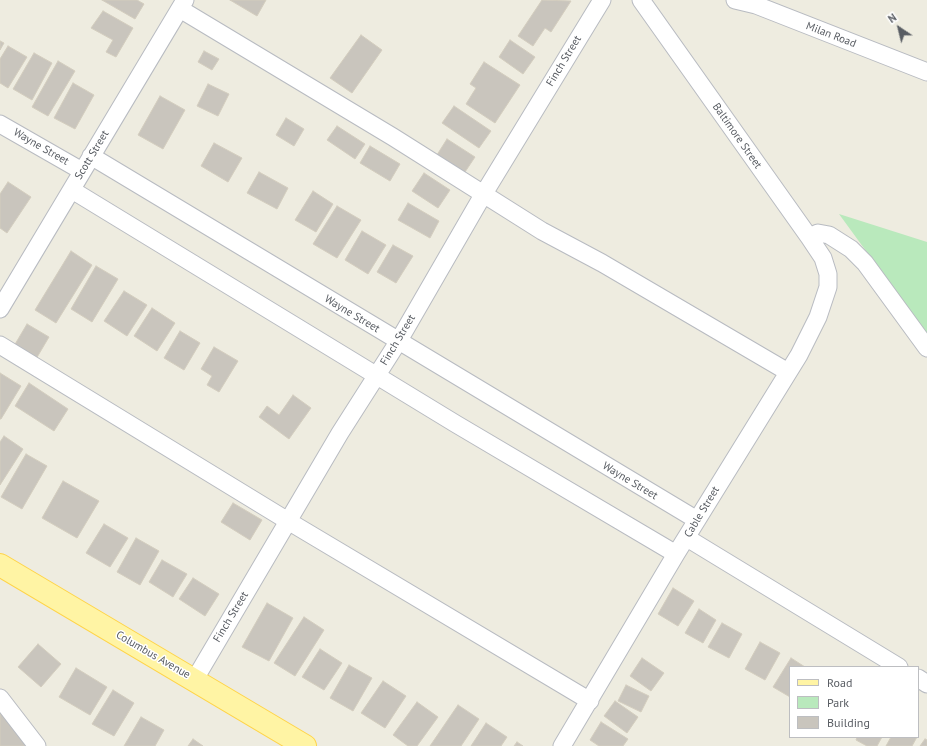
<!DOCTYPE html>
<style>
body{margin:0}
#map{position:relative;width:927px;height:746px;overflow:hidden;background:#eeece0;font-family:"PT Sans",sans-serif}
canvas{display:block}
.legend{position:absolute;left:789px;top:666px;width:130px;height:72px;box-sizing:border-box;background:#fff;border:1px solid #bdbec1;margin:0;padding:5px 7px;list-style:none;font-size:12px;color:#595d63}
.legend li{display:flex;align-items:center;gap:8px;height:20px}
.legend b{width:20px;border:1px solid #bdbec1}
.north{position:absolute;left:879px;top:8px;width:40px;height:40px;-webkit-text-stroke:3px #fff;paint-order:stroke;rotate:325deg;font-size:11px;font-weight:700;line-height:16px;text-align:center;color:#595d63}
.north::after{content:'';display:block;margin:auto;width:14px;height:18px;background:#595d63;clip-path:polygon(50% 0,100% 100%,50% 72%,0 100%)}
</style>
<div id="map">
<canvas width="927" height="746"></canvas>
<ul class="legend">
<li><b style="height:5px;background:#fff4a4"></b>Road</li>
<li><b style="height:11px;background:#b9e9bc"></b>Park</li>
<li><b style="height:11px;background:#c9c5bd"></b>Building</li>
</ul>
<div class="north">N</div>
</div>
<script>
const g = document.querySelector('canvas').getContext('2d');
g.lineJoin = 'round';
function paint(path, color) {
  g.fillStyle = color;
  g.fill(path, 'evenodd');
}
function poly(rows) {
  const path = new Path2D();
  for (const r of rows) {
    path.moveTo(r[0], r[1]);
    for (let i = 2; i < r.length; i += 2) path.lineTo(r[i], r[i + 1]);
  }
  return path;
}
function trace(path, color, width, dash) {
  g.strokeStyle = color;
  g.lineWidth = width;
  g.lineCap = dash ? 'butt' : 'round';
  g.setLineDash(dash || []);
  g.stroke(path);
}
function write(font, color, halo, rows, align = 'center') {
  g.font = font + ' "PT Sans",sans-serif';
  g.lineWidth = 3;
  g.setLineDash([]);
  g.textBaseline = 'middle';
  g.strokeStyle = halo;
  g.fillStyle = color;
  for (const [text, x, y, turn = 0] of rows) {
    g.save();
    g.translate(x, y);
    g.rotate((+turn || 0) * Math.PI / 180);
    g.textAlign = isNaN(turn) ? turn : align;
    if (halo) g.strokeText(text, 0, 0);
    g.fillText(text, 0, 0);
    g.restore();
  }
}
paint(poly([
 [839,214,927,242,927,335,893,288]
]), '#b9e9bc');
const building = poly([
 [102,0,137,0,144,4,135,19,102,0],
 [230,0,266,0,257,16,230,0],
 [542,0,571,1,551,32,545,28,533,46,518,36,542,0],
 [103,11,133,28,116,57,106,52,113,40,91,28,103,11],
 [361,35,382,50,352,93,330,78,361,35],
 [510,40,535,57,523,74,499,57,510,40],
 [0,41,4,43,0,50,0,41],
 [8,46,27,57,8,88,0,83,0,59,8,46],
 [204,51,219,59,212,70,198,62,204,51],
 [34,53,52,63,32,100,13,89,34,53],
 [58,61,75,71,48,116,32,107,58,61],
 [484,62,520,85,495,123,466,104,476,88,470,84,484,62],
 [73,83,94,95,75,129,54,118,73,83],
 [208,84,229,94,218,116,197,106,208,84],
 [160,96,185,110,163,149,138,135,160,96],
 [454,106,491,131,479,148,442,123,454,106],
 [286,118,304,129,294,146,276,135,286,118],
 [337,126,365,144,355,159,327,140,337,126],
 [447,139,475,157,463,175,435,158,447,139],
 [214,143,242,158,228,182,201,166,214,143],
 [370,146,400,164,390,181,360,163,370,146],
 [259,172,288,188,277,209,247,193,259,172],
 [424,173,450,190,438,208,412,191,424,173],
 [8,182,31,197,7,233,0,228,0,194,8,182],
 [313,191,333,204,316,232,295,220,313,191],
 [408,203,439,221,430,238,398,220,408,203],
 [337,206,361,220,337,258,313,244,337,206],
 [362,231,386,245,368,274,345,260,362,231],
 [393,245,413,256,396,283,377,272,393,245],
 [71,251,92,265,56,323,35,310,71,251],
 [96,266,118,279,92,322,71,309,96,266],
 [124,291,147,305,127,336,104,321,124,291],
 [152,308,175,323,157,351,134,336,152,308],
 [27,324,49,337,36,359,14,346,27,324],
 [180,331,200,343,184,370,164,358,180,331],
 [214,347,238,361,219,392,207,385,212,376,201,369,214,347],
 [0,373,21,386,1,419,0,419,0,373],
 [29,383,68,409,54,431,15,406,29,383],
 [293,395,311,408,289,439,259,417,267,406,279,415,293,395],
 [4,436,23,449,0,485,0,442,4,436],
 [26,454,47,466,22,509,1,497,26,454],
 [63,481,99,501,77,538,42,518,63,481],
 [233,503,262,520,250,540,221,522,233,503],
 [104,524,128,538,110,567,86,553,104,524],
 [136,538,159,551,140,585,117,572,136,538],
 [162,560,187,574,173,597,149,582,162,560],
 [193,578,219,594,205,616,179,599,193,578],
 [673,588,694,601,678,626,658,614,673,588],
 [267,603,293,618,269,661,242,647,267,603],
 [699,609,716,620,703,643,685,633,699,609],
 [304,617,324,630,295,676,274,663,304,617],
 [722,623,742,634,729,658,708,647,722,623],
 [760,642,780,653,765,680,745,669,760,642],
 [38,644,61,664,41,687,18,667,38,644],
 [320,649,342,663,324,690,302,677,320,649],
 [642,658,664,673,651,691,630,676,642,658],
 [791,658,805,667,790,667,790,697,773,687,791,658],
 [349,665,372,678,353,711,330,698,349,665],
 [76,668,107,687,90,715,59,697,76,668],
 [383,681,406,696,385,728,361,713,383,681],
 [626,685,649,696,641,712,618,701,626,685],
 [113,690,134,703,114,736,92,724,113,690],
 [615,701,638,717,627,733,604,716,615,701],
 [417,702,438,717,417,746,408,746,393,735,417,702],
 [458,705,479,719,461,746,430,746,458,705],
 [0,711,37,746,0,746,0,711],
 [141,717,164,730,155,746,124,746,141,717],
 [601,722,628,739,623,746,599,746,590,740,601,722],
 [486,723,507,737,501,746,471,746,486,723],
 [857,737,882,737,877,746,867,746,856,740,857,737],
 [891,737,917,737,912,746,886,746,891,737],
 [193,739,203,746,188,746,193,739],
 [925,739,927,740,927,746,920,746,925,739],
 [517,742,523,746,514,746,517,742]
]);
paint(building, '#c9c5bd');
trace(building, '#d3cdbe', 1);
const minor = poly([
 [735,0,756,5,927,72],
 [180,9,393,137,542,231,602,263,788,372],
 [0,124,82,171],
 [91,156,697,520],
 [72,190,456,424,676,554],
 [809,237,818,233,829,235,851,249,865,263,927,348],
 [0,309,185,0],
 [0,345,288,521,590,701],
 [687,538,899,667],
 [918,678,927,684],
 [195,679,340,433,398,342,483,195,602,0],
 [0,698,37,746],
 [562,746,676,554,799,355,818,317,828,287,828,274,823,258,809,237,641,0]
]);
const major = poly([
 [0,565,305,746]
]);
trace(minor, '#b8bbc1', 19);
trace(major, '#ffd448', 24);
trace(minor, '#fff', 17);
trace(major, '#fff4a4', 22);
write('11px', '#595d63', '#fff', [
 ["Milan Road",831,35,21],
 ["Finch Street",564,61,-59],
 ["Baltimore Street",737,136,55],
 ["Wayne Street",41,147,30],
 ["Scott Street",92,155,-59],
 ["Wayne Street",352,314,31],
 ["Finch Street",398,340,-59],
 ["Wayne Street",630,481,31],
 ["Cable Street",702,512,-59],
 ["Finch Street",231,617,-59],
 ["Columbus Avenue",153,655,30]
]);
</script>
